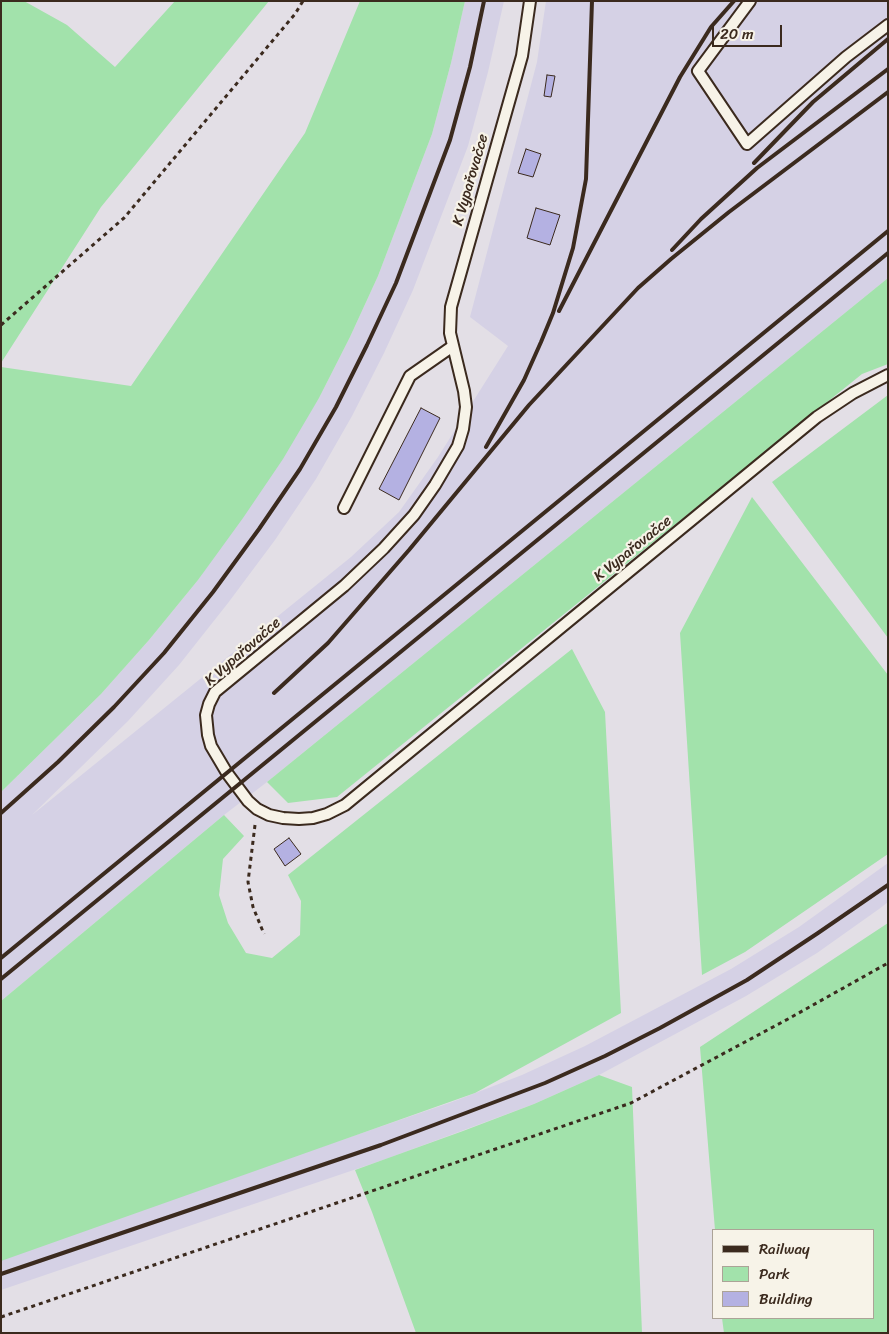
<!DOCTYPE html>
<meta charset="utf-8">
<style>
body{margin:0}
#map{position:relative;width:889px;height:1334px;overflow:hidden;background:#e3dfe6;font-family:Sriracha,sans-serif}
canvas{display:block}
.frame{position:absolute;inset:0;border:2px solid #3b2a1e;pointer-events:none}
.legend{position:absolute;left:712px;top:1229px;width:162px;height:90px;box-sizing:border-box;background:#f7f3e8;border:1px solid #aca397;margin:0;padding:6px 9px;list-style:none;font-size:15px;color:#3b2a1e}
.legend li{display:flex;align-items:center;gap:10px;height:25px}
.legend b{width:25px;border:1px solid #aca397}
.scale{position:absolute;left:712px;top:25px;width:70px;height:22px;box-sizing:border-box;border:2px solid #3b2a1e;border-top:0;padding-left:6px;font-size:15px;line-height:18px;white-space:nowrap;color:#3b2a1e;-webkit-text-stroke:4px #f7f3e8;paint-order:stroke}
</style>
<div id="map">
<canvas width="889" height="1334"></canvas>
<div class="frame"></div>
<ul class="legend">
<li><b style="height:6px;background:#3b2a1e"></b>Railway</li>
<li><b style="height:14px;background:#a2e2ab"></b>Park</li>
<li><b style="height:14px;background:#b4b1e2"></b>Building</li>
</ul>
<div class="scale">20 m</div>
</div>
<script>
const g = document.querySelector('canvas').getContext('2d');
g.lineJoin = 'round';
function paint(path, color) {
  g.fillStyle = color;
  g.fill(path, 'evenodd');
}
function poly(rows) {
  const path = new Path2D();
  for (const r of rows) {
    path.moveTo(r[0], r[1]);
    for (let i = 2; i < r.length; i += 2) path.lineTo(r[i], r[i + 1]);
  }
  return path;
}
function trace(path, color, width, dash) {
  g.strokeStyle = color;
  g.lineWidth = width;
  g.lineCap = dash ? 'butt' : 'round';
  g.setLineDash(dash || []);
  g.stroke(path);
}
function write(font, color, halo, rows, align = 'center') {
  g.font = font + ' Sriracha,sans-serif';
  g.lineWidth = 4.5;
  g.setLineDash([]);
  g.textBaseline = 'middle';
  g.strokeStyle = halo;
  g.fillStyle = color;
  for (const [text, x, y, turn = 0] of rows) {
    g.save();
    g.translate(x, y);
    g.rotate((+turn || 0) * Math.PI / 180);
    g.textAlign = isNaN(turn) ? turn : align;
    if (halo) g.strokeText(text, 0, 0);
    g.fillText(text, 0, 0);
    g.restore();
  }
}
paint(poly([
 [465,1,504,1,488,72,468,146,413,290,384,353,352,416,316,479,275,540,228,603,179,665,128,721,32,815,351,557,399,512,438,457,508,346,470,317,537,62,546,1,888,1,888,278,267,782,224,815,1,1001,1,792,101,694,149,640,198,580,319,398,350,337,378,276,432,134,451,63],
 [888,863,888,902,879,909,817,953,746,996,599,1075,534,1104,386,1159,1,1290,1,1257,452,1102,522,1075,585,1046,731,969,799,927]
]), '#d5d1e5');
paint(poly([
 [1,1,24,1,67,25,115,67,175,1,269,1,101,207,1,363],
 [360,1,465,1,451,63,432,134,378,276,350,337,319,398,283,459,243,518,198,580,149,640,101,694,1,792,1,367,131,386,305,133],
 [888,278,888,364,862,374,337,797,288,803,267,782],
 [888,395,888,638,772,482],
 [752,497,888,675,888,854,745,952,702,975,680,633],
 [572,649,605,712,621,1013,475,1093,1,1261,1,1001,224,815,244,836,223,859,219,895,228,923,246,953,272,958,300,935,301,901,288,875],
 [888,923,888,1333,724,1333,722,1318,873,1318,873,1230,715,1230,700,1047],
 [599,1075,632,1087,642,1333,416,1333,372,1212,355,1170,463,1131,534,1104]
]), '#a2e2ab');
const building = poly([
 [547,75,555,76,551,97,544,96,547,75],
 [526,149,541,154,533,177,518,173,526,149],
 [536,208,560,215,550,245,527,238,536,208],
 [421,408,440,418,399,500,379,489,421,408],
 [289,838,301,854,285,866,274,849,289,838]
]);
paint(building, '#b4b1e2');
trace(building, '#3b2a1e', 1);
const service = poly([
 [530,1,522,56,451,307,450,333,464,391,466,407,463,429,458,446,435,485,414,515,384,548,344,586,215,692,209,704,206,715,208,735,211,746,227,773,248,801,257,809,269,815,283,818,299,819,313,818,327,814,345,805,817,417,853,393,888,375],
 [750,1,698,71,747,144,846,57,888,25],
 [344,508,410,376,453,346]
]);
trace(service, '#3b2a1e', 14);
trace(poly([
 [1,325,124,218,295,14,303,1],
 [255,825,248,882,253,907,264,934],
 [1,1317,631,1103,788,1019,888,963]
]), '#3b2a1e', 3, [4, 4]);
trace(service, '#f7f3e8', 10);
trace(poly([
 [754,163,813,102,888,39],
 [672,250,701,219,757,168,888,69],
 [559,311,680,77,711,27,734,1],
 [486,447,524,380,541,342,553,313,573,248,586,179,592,1],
 [274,693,328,643,409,550,529,405,638,288,671,259,729,212,888,92],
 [1,813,58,762,114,707,164,653,213,592,259,529,300,469,336,407,367,345,396,283,450,140,470,67,484,1],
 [1,958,888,231],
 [1,979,888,253],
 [1,1274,381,1145,545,1083,605,1056,660,1028,747,980,818,933,888,885]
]), '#3b2a1e', 4);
write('15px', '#3b2a1e', '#f7f3e8', [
 ["K Vypařovačce",471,180,-74],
 ["K Vypařovačce",633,549,-39],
 ["K Vypařovačce",243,652,-41]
]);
</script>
